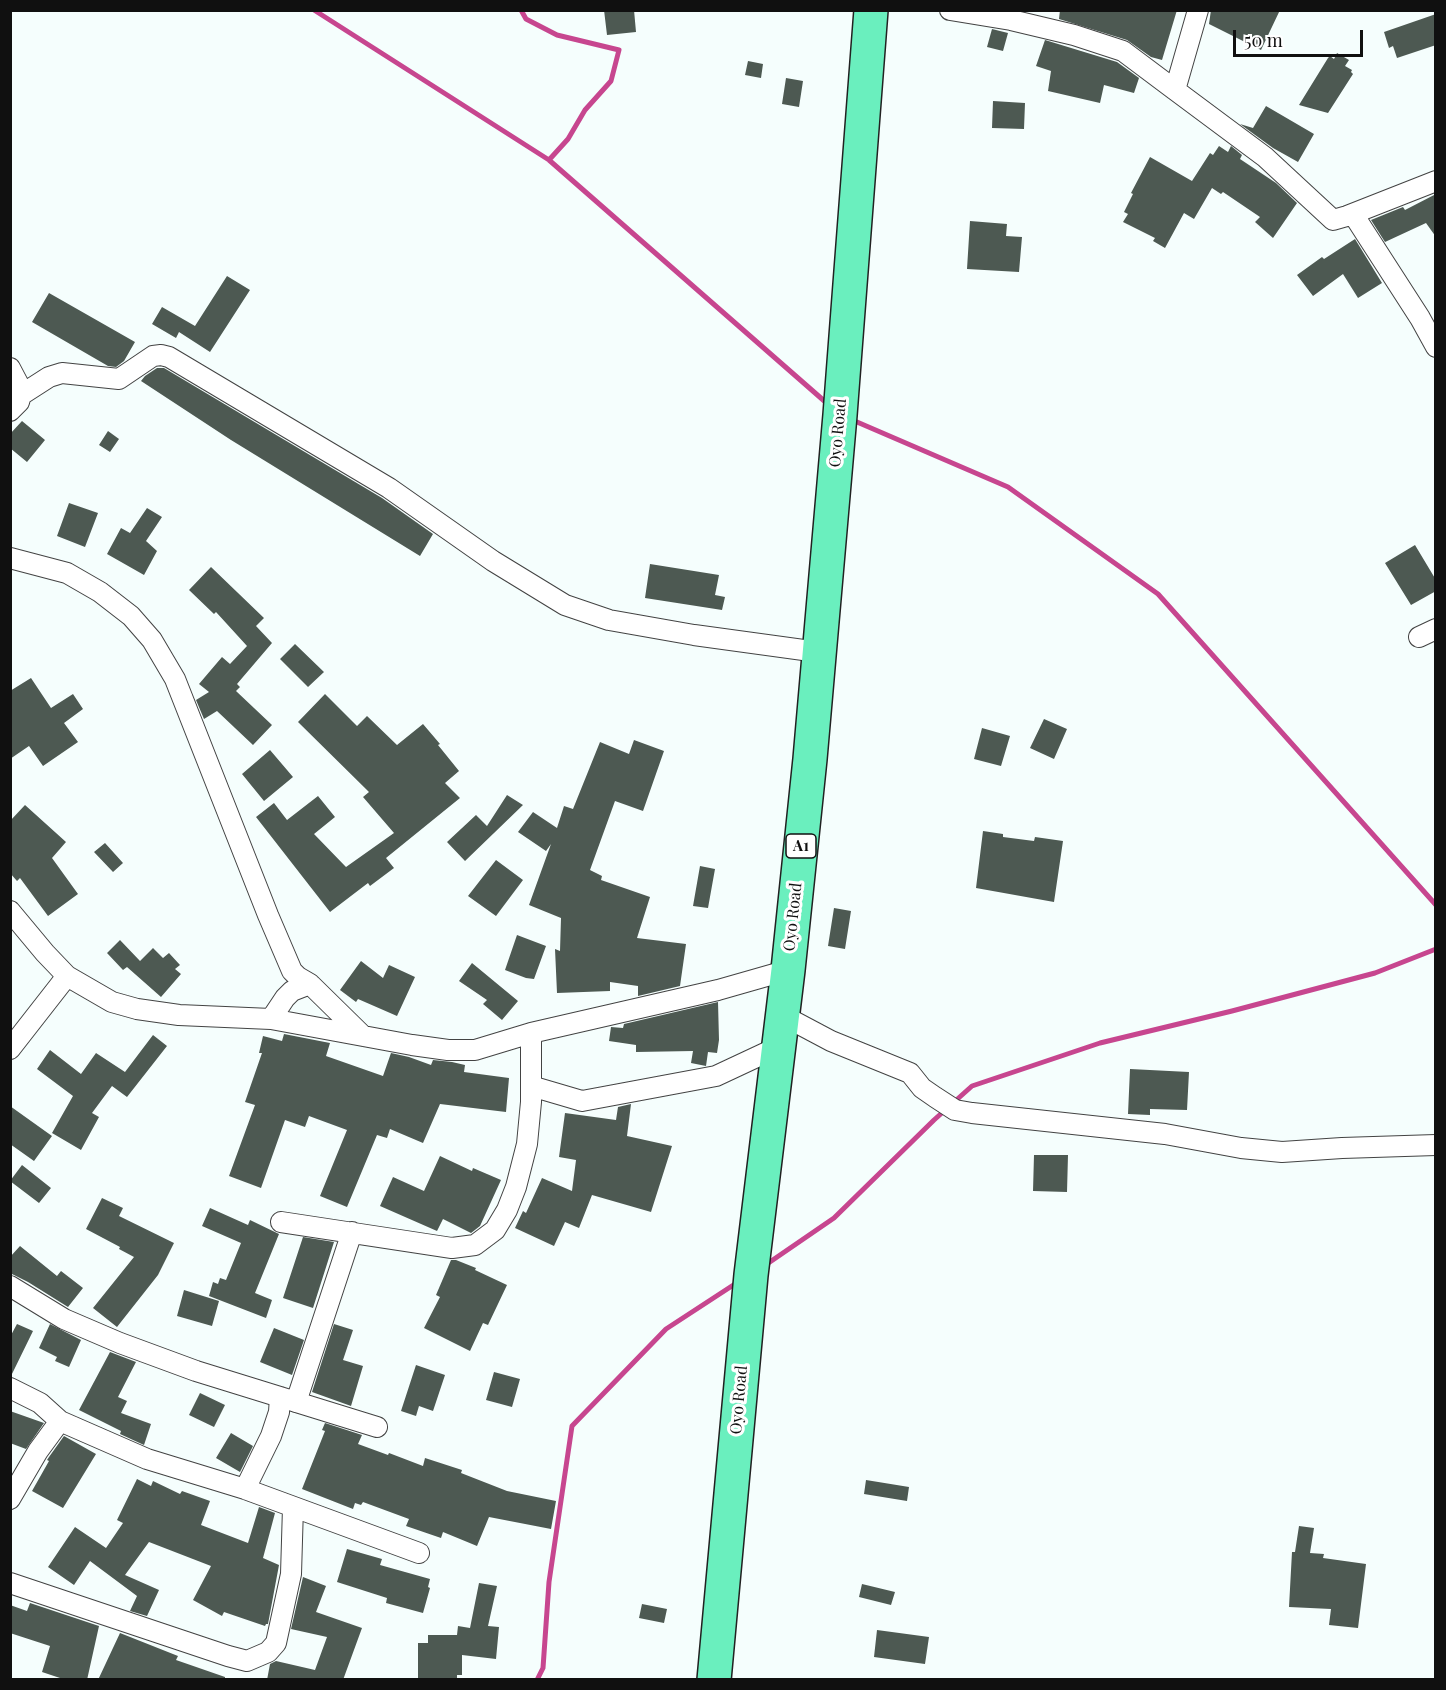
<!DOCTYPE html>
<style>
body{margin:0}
#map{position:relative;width:1446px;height:1690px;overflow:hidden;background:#f5fefd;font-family:"Playfair Display",serif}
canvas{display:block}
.frame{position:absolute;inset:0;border:12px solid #101010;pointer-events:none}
.scale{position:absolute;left:1233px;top:30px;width:130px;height:27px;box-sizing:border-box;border:3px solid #101010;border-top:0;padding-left:8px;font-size:18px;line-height:21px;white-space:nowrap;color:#101010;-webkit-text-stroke:4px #fff;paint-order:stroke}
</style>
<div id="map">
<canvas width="1446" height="1690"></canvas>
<div class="frame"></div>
<div class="scale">50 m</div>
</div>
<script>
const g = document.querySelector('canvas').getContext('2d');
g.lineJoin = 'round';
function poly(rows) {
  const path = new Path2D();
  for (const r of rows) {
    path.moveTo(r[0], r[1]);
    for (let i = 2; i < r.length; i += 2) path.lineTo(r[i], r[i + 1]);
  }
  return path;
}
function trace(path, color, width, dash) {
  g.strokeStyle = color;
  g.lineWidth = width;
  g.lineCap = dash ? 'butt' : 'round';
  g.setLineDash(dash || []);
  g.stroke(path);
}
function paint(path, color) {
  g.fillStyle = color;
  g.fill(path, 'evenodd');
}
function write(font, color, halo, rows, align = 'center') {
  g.font = font + ' "Playfair Display",serif';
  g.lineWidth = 6;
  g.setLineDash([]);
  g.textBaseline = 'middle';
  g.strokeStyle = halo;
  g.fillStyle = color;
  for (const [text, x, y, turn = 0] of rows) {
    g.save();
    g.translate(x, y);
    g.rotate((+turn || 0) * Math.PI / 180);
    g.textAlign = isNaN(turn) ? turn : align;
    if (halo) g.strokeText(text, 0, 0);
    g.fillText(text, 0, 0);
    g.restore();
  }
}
trace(poly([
 [314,10,549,160,830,406],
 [521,10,526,19,557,35,619,50,611,81,585,110,568,139,549,160],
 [850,419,1008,487,1158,594,1436,905],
 [764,1266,834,1218,934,1120,972,1086,1100,1043,1232,1011,1375,973,1436,949],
 [537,1680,543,1668,549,1582,572,1426,666,1329,738,1282]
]), '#c7468f', 5);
paint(poly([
 [604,10,634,10,636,32,607,35],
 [1060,10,1177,10,1162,60,1151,57,1127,40,1059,19],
 [1211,10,1280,10,1261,50,1209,24],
 [1436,14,1436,45,1397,58,1393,46,1389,48,1384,32],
 [992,29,1008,33,1003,51,987,47],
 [1045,40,1117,62,1139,78,1134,93,1104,85,1100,103,1048,91,1051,71,1036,66],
 [1337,53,1349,60,1345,66,1352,70,1351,72,1353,74,1328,113,1299,105,1328,58,1330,56,1334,59],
 [748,61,763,64,761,78,745,75],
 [786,78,803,81,799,107,782,104],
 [993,101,1025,103,1024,129,992,128],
 [1266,106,1314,134,1298,162,1273,148,1240,124,1253,128],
 [1219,146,1228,152,1231,146,1242,155,1240,159,1276,183,1297,203,1273,238,1255,222,1260,217,1223,192,1221,194,1212,188,1194,219,1184,213,1165,248,1153,241,1155,238,1123,222,1128,214,1124,212,1133,194,1131,193,1150,157,1192,181,1210,153,1213,155],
 [1436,194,1436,237,1426,223,1385,242,1371,220,1403,207,1405,210],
 [970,221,1007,224,1006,236,1022,237,1019,272,967,269],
 [1355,239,1382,283,1358,298,1343,274,1313,296,1297,275,1322,257,1324,259],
 [227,276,250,290,210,352,179,332,176,338,152,324,162,307,195,326],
 [49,293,135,342,124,361,116,367,108,366,32,322],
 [157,368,164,368,382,498,433,534,420,556,231,440,141,381,145,376],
 [22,421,45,440,27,462,10,448,10,434],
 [108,431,119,439,110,452,99,445],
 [69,503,98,513,85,547,57,536],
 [147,508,162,517,146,541,157,551,144,575,107,554,121,528,130,533],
 [1415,545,1436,580,1436,591,1411,605,1385,563],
 [650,564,719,575,715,595,725,597,722,610,645,598],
 [211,567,264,618,256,626,272,643,237,684,240,687,236,691,272,725,253,745,217,711,204,719,196,700,209,692,199,684,222,657,230,664,247,646,216,612,214,614,189,590],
 [295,644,324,672,308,687,280,659],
 [31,678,51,708,73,694,83,709,64,723,78,742,43,766,29,746,10,759,10,691],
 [325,694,357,726,367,716,397,745,423,724,440,744,438,745,459,771,445,783,460,798,386,858,394,868,370,886,368,883,330,912,256,817,274,803,287,820,318,796,335,817,314,834,346,867,394,833,363,797,369,792,298,722],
 [1044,719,1067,729,1054,759,1030,748],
 [982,728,1010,736,1001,766,974,759],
 [634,740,664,751,643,811,615,801,590,870,602,876,601,880,650,897,637,938,686,944,680,986,638,996,638,986,610,982,610,991,557,993,555,949,560,951,561,918,529,905,551,844,546,851,518,832,533,812,557,828,564,806,573,809,600,742,629,754],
 [270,750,293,777,264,801,242,774],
 [507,795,523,805,465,861,447,842,476,815,487,826],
 [25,805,66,842,52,858,78,894,48,916,20,878,17,881,10,873,10,821],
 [983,831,1003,834,1003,837,1034,841,1035,837,1063,841,1054,902,976,888],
 [105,843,123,863,113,872,94,852],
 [496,860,523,880,496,916,468,896],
 [700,866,715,869,708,908,693,906],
 [834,908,851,911,845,949,828,946],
 [517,935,546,946,534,979,526,978,505,970],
 [120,940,140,961,153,948,163,958,169,953,180,965,175,969,181,974,161,997,127,967,123,970,107,953],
 [361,961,383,978,389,965,415,977,397,1016,358,999,356,1002,340,990],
 [472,963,518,1001,502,1020,483,1004,487,1000,459,981],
 [718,1002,719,1040,717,1053,708,1052,706,1066,691,1063,693,1051,636,1052,636,1045,609,1041,611,1027,623,1028,624,1024],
 [284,1034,330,1043,326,1056,383,1076,391,1053,409,1057,431,1065,433,1060,452,1062,465,1065,464,1072,509,1078,506,1112,440,1104,423,1143,390,1129,387,1138,377,1135,347,1207,320,1196,347,1130,309,1116,305,1127,285,1120,261,1188,229,1176,255,1105,245,1102,262,1053,259,1053,263,1036,282,1041],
 [153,1035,167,1046,127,1097,112,1086,92,1113,99,1117,81,1150,52,1133,73,1096,37,1069,50,1050,81,1074,96,1053,125,1072],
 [1130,1069,1189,1072,1187,1110,1150,1109,1150,1115,1128,1114],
 [631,1104,627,1136,672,1146,651,1212,592,1195,579,1228,565,1222,554,1246,515,1228,523,1211,526,1213,542,1178,572,1191,576,1160,559,1157,565,1113,616,1120,618,1107],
 [10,1106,52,1136,34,1161,10,1144],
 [1034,1155,1068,1155,1067,1192,1033,1191],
 [440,1156,472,1171,473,1168,501,1180,480,1226,471,1233,443,1219,437,1231,380,1206,393,1177,424,1191],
 [22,1165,51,1188,39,1203,10,1181],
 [102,1198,123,1208,119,1216,174,1243,158,1275,117,1327,93,1308,134,1257,119,1249,120,1247,86,1229],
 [210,1208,248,1225,250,1220,279,1234,255,1293,272,1300,266,1318,209,1296,213,1282,218,1284,220,1278,226,1280,241,1243,202,1226],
 [303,1237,334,1242,313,1308,283,1298],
 [20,1246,57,1276,61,1271,83,1288,68,1307,28,1282,10,1273,10,1257],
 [451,1260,456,1260,476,1268,475,1270,507,1285,488,1325,483,1323,470,1351,424,1328,440,1297,436,1295],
 [184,1290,219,1301,212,1326,177,1316],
 [17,1324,33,1331,11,1376,10,1337],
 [50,1324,81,1340,69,1367,55,1361,57,1357,39,1348],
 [334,1324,353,1330,343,1360,363,1366,351,1406,312,1392],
 [274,1328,304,1340,292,1375,260,1362],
 [110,1352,136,1362,118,1397,127,1401,121,1413,151,1424,144,1445,120,1434,121,1431,79,1410],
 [416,1365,445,1375,433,1411,419,1406,416,1416,401,1411],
 [494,1372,520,1379,512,1407,486,1400],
 [200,1393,225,1405,214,1427,189,1415],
 [10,1411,44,1423,26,1449,10,1443],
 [325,1423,362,1435,358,1444,388,1455,389,1453,423,1466,425,1458,462,1470,461,1473,507,1491,556,1501,551,1529,489,1517,477,1546,443,1532,441,1538,406,1526,409,1519,363,1502,361,1505,355,1503,353,1509,302,1489,325,1431,322,1430],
 [231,1433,253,1446,240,1472,216,1458],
 [64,1436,96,1454,63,1508,32,1491,49,1461,47,1460,49,1457],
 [137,1479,151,1486,153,1481,180,1494,182,1491,210,1501,201,1525,248,1543,259,1507,275,1513,263,1558,279,1565,268,1624,266,1624,265,1626,224,1612,222,1616,193,1600,211,1566,149,1542,125,1575,159,1590,147,1616,130,1611,137,1596,90,1561,74,1585,48,1567,75,1527,106,1548,123,1523,117,1520],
 [866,1480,909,1487,907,1501,864,1494],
 [1299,1526,1314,1528,1310,1553,1324,1554,1323,1558,1366,1564,1358,1628,1329,1625,1331,1609,1289,1607,1292,1552,1295,1552],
 [347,1549,382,1559,380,1565,430,1579,428,1587,430,1588,423,1613,386,1603,387,1598,337,1582],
 [303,1577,326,1586,316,1612,362,1628,343,1680,267,1680,270,1664,276,1661,315,1670,327,1637,291,1629],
 [479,1583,497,1586,488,1626,499,1627,496,1659,462,1655,462,1675,457,1675,457,1680,418,1680,418,1643,428,1643,428,1635,457,1635,458,1626,470,1628],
 [862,1584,895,1592,891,1605,859,1597],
 [30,1603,99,1626,87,1680,66,1680,42,1672,50,1646,10,1633,10,1605,27,1611],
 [642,1604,667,1609,664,1623,639,1618],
 [877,1630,929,1637,925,1664,874,1657],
 [120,1633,178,1656,176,1660,225,1677,225,1680,98,1680]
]), '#4d5952');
const minor = poly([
 [950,10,1011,20,1074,35,1123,51,1175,90,1198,10],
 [1175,90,1265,157,1333,220,1347,216,1436,181],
 [1353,214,1420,318,1436,347],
 [10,368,21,389,21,395,19,402,10,411],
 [21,395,49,377,62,373,119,379,153,356,161,355,169,357,389,488,493,561,565,605,609,620,694,635,818,652],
 [10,558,67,573,100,592,131,616,152,640,175,679,268,915,292,971,298,977,310,984,363,1036],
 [1419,637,1436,629],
 [10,911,45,953,67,976,112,1002,137,1009,179,1015,271,1019,412,1045,448,1050,475,1050,531,1033,718,990,788,970],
 [782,1015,831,1041,910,1073,922,1088,935,1097,955,1110,972,1113,1165,1134,1241,1148,1282,1152,1342,1148,1436,1145],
 [271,1019,285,998,292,991,310,984],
 [10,1049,67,976],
 [531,1086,582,1101,716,1076,778,1047],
 [281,1222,452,1248,475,1245,495,1230,507,1210,516,1187,527,1144,531,1102,531,1033],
 [10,1286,64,1319,120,1343,196,1371,377,1427],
 [10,1388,40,1403,60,1421,147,1459,245,1489,419,1553],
 [296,1402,352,1232],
 [245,1489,271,1436,279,1412,280,1397],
 [10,1499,38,1451,60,1421],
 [10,1583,228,1656,247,1661,268,1652,276,1643,291,1574,293,1507]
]);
const trunk = poly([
 [714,1680,751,1275,788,970,810,759,840,415,871,10]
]);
trace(minor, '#434343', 22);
trace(trunk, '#212121', 36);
trace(minor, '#fff', 20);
trace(trunk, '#6aefbe', 33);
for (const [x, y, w] of [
 [801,846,30]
]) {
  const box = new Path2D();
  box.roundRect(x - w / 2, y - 12, w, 24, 4.5);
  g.fillStyle = '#fff';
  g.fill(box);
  trace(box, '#101010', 1.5);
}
write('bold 15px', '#101010', null, [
 ["A1",801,846]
]);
write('16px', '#101010', '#fff', [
 ["Oyo Road",838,433,-85],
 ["Oyo Road",793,917,-84],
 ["Oyo Road",739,1400,-85]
]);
</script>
